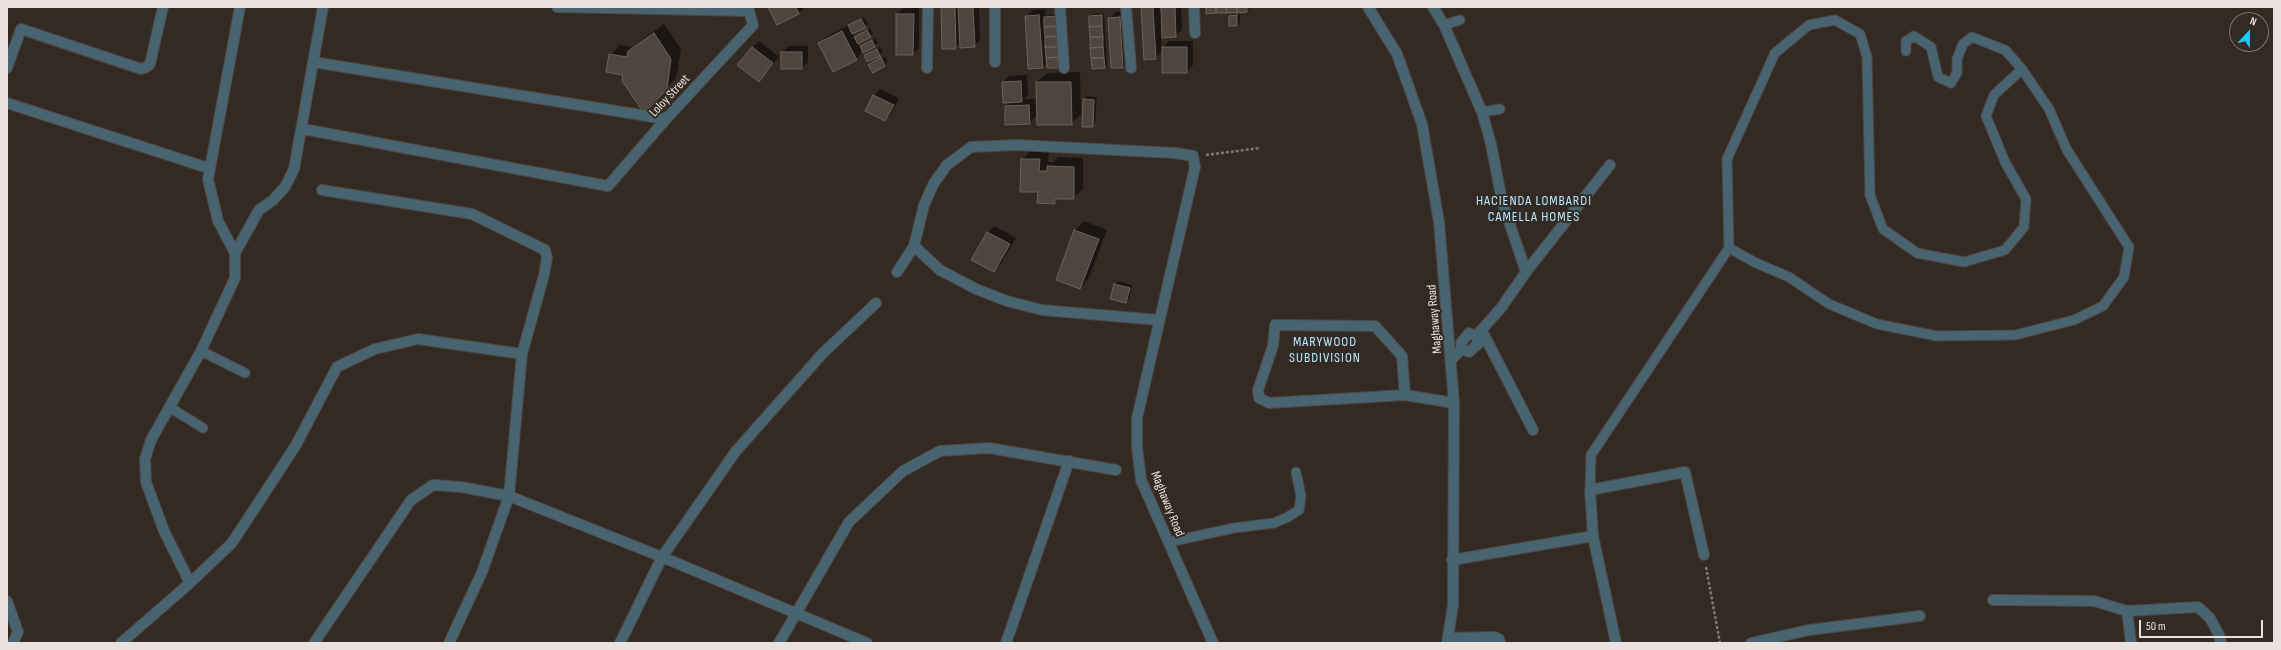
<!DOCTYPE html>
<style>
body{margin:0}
#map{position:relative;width:2281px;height:650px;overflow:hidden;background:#332a24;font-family:"Sofia Sans Condensed",sans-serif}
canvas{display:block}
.frame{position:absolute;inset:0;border:8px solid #e9e2df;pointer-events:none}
.north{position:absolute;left:2229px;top:12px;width:40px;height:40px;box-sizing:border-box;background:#332a24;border:1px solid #7c746f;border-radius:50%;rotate:22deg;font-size:11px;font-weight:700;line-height:16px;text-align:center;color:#e9e2df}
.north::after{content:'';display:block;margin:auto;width:14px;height:18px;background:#1acafc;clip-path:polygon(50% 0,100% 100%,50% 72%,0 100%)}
.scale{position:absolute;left:2139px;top:620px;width:124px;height:18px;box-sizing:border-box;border:2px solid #e9e2df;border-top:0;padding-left:5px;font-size:12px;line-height:14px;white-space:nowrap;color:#e9e2df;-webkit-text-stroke:3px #332a24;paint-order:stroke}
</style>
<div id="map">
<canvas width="2281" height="650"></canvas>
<div class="frame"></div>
<div class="north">N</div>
<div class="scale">50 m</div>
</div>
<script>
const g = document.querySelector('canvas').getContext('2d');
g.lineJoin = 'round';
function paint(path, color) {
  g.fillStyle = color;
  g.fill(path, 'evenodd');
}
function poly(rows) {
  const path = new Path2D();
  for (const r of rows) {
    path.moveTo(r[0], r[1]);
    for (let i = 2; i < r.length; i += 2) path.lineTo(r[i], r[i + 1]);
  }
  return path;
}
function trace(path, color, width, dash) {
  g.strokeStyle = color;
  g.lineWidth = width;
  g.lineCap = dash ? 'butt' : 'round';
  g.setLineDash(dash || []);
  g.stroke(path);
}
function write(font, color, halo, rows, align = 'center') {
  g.font = font + ' "Sofia Sans Condensed",sans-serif';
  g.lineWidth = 4;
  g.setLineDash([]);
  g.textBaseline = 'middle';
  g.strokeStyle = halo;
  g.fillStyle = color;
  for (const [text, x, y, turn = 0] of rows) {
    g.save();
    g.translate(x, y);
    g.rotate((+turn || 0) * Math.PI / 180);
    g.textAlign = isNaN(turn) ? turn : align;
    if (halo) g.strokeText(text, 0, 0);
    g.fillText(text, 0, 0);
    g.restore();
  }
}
paint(poly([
 [769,7,805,7,799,13],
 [942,7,979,7,980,40,974,46,961,42,956,48],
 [1142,7,1160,7,1160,12,1162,12,1162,7,1181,7,1182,30,1175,36,1161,37,1162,48,1169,41,1193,41,1193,65,1187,72,1163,51,1156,58],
 [1207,7,1250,7,1250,8,1247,11,1240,11,1240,22,1237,25,1230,16,1234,12],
 [904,8,919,8,919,48,913,54,897,54,897,14],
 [1045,9,1046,16,1060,13,1047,63,1043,67,1026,17,1032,10],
 [1126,11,1129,61,1123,67,1109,19,1115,12],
 [1104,13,1107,65,1104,68,1090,16,1093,14],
 [864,17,868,24,852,33,855,38,870,28,873,34,857,43,860,47,875,38,878,43,862,52,856,60,820,43,826,37],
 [664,24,681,49,676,78,644,111,624,74,610,55,620,45,633,47],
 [759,41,779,57,759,80,752,47],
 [789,46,808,46,808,62,802,68,782,68,782,52],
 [880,47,883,52,868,61,865,56],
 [885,56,888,62,873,71,870,65],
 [1080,72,1081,114,1071,124,1037,115,1030,123,1006,106,1010,102,1003,82,1009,76,1027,75,1028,95,1024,99,1035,99,1036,108,1037,108,1037,82,1047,73],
 [880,89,899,98,891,114,885,120,874,95],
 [1087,96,1097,97,1095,123,1092,126,1084,99],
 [1031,150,1049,150,1048,162,1053,162,1058,157,1083,158,1083,189,1073,198,1059,198,1055,203,1038,202,1039,191,1022,160],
 [1084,221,1107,230,1089,278,1080,288,1075,231],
 [994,226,1016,238,1000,265,994,271,973,259,988,232],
 [1118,281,1132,285,1129,299,1126,302,1115,284]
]), '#0007');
const building = poly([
 [768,7,796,7,799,14,777,25,768,7],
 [941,7,955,7,956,49,942,49,941,7],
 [958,7,973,7,975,47,960,48,958,7],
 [1141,7,1153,7,1156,59,1144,60,1141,7],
 [1161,7,1175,7,1176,37,1162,38,1161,7],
 [1206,7,1216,7,1216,13,1206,14,1206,7],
 [1216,7,1226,7,1227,13,1216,13,1216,7],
 [1226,7,1237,7,1237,13,1227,13,1226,7],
 [1237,7,1247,7,1247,12,1237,13,1237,7],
 [896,14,914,14,913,55,896,55,896,14],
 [1039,15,1043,68,1028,69,1025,16,1039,15],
 [1102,15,1102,26,1089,27,1089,16,1102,15],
 [1237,15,1237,26,1229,26,1229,16,1237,15],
 [1057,16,1058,26,1044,27,1044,17,1057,16],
 [1120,17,1123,68,1111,68,1108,18,1120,17],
 [861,19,866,28,852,34,848,25,861,19],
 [1058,26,1058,36,1045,37,1044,27,1058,26],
 [1102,26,1103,37,1090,37,1089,27,1102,26],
 [867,30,871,37,858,44,854,37,867,30],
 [842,31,857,60,833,72,818,43,842,31],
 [654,33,671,59,667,89,644,113,622,81,623,75,606,72,609,54,627,57,628,51,654,33],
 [1058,36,1059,47,1045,47,1045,37,1058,36],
 [1090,37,1103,37,1103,47,1090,48,1090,37],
 [872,40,875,47,863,53,860,46,872,40],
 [752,47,773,63,759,82,737,65,752,47],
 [1045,47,1059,47,1059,57,1046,58,1045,47],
 [1103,47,1104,58,1091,58,1090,48,1103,47],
 [1162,47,1187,47,1187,73,1162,73,1162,47],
 [877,49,880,56,867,62,864,55,877,49],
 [781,52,802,52,802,69,781,69,781,52],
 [881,57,885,66,873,73,868,65,881,57],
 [1059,57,1060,68,1047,68,1046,58,1059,57],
 [1091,58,1104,58,1105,68,1092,69,1091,58],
 [1021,81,1022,102,1003,103,1002,82,1021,81],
 [1036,82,1071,82,1072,125,1037,125,1036,82],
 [873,95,894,105,885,121,865,111,873,95],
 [1083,99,1094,100,1093,127,1082,127,1083,99],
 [1029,105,1030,124,1005,125,1005,106,1029,105],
 [1021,159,1040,159,1039,171,1047,171,1047,166,1074,167,1074,199,1055,199,1055,204,1037,203,1038,192,1020,192,1021,159],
 [1074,230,1099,239,1080,289,1056,280,1074,230],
 [987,232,1010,244,994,272,971,260,987,232],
 [1114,284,1130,288,1126,303,1110,299,1114,284]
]);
paint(building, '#4f453f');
trace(building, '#6d635c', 1);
const service = poly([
 [1444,25,1460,20],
 [1482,112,1500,109],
 [1729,248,1756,263,1789,277,1829,304,1877,324,1937,336,2015,335,2074,320,2103,306,2124,277,2129,247,2067,150,2049,109,2022,69,2005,50,1972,37,1963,44,1957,59,1957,73,1951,83,1938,77,1931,47,1914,36,1906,41,1906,51],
 [201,351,245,373],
 [169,407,203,428],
 [1590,490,1591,455,1729,248,1727,159,1775,53,1809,25,1835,20,1860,34,1867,57,1870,195,1883,229,1917,253,1964,262,2005,250,2024,227,2026,199,2005,162,1986,116,1994,95,2022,69],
 [1169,542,1234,528,1274,523,1288,517,1299,510,1301,496,1296,472]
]);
const minor = poly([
 [557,7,749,11],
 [995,7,995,62],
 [1060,7,1064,68],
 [1126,7,1131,68],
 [1194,7,1195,33],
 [1433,7,1444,25,1482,112,1491,144,1502,201,1526,272],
 [313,62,666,119],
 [7,68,21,29,141,69,147,67,150,64,163,7],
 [927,68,928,7],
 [7,103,208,168],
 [303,129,608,186,666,119,753,25,748,7],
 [322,190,472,214,545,250,547,258,544,275,522,354,509,496,482,572,449,643],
 [914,246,940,270,976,289,1007,301,1042,310,1159,320],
 [235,253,218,221,208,179,240,7],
 [897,272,914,246,924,205,934,183,947,165,971,147,1017,145,1175,153,1193,156,1195,167,1137,418,1137,447,1141,480,1213,643],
 [1482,331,1533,430],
 [1476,336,1501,308,1526,272,1610,165],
 [1451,360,1462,349,1469,352,1479,343,1476,336,1469,333,1461,343,1462,349],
 [1405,395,1402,356,1375,326,1275,325,1273,346,1258,390,1259,398,1269,403,1405,395,1454,403],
 [1452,560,1593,536],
 [190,583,164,531,146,482,145,459,151,440,201,351,235,278,235,253,259,210,273,200,285,187,294,169,323,7],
 [1993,600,2094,601,2127,611,2198,607,2210,618,2219,635,2221,643],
 [7,601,18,632,13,643],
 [2127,611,2131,643],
 [1448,638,1495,637,1499,639,1500,643],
 [121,643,190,583,232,543,296,445,337,367,375,349,418,339,522,354],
 [314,643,411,500,433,485,461,487,509,496,662,557,867,643],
 [620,643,662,557,736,451,823,353,876,303],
 [779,643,849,522,903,471,940,451,989,448,1116,470],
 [1006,643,1069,461],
 [1616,643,1593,536,1590,490,1685,472,1704,555],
 [1751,643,1809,630,1920,616]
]);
const tertiary = poly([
 [1368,7,1397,54,1422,124,1439,222,1454,403,1453,605,1447,643]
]);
trace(service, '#504742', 11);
trace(minor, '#504742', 12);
trace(tertiary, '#504742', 12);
trace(poly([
 [1206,155,1260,148],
 [1706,567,1720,643]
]), '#807873', 2.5, [3, 2]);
trace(service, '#486470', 9);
trace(minor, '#486470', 10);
trace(tertiary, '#486470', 10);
write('13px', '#e9e2df', '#332a24', [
 ["Loloy Street",670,96,-47],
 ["Maghaway Road",1435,319,-95],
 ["Maghaway Road",1167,504,68]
]);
g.letterSpacing = '1px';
write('14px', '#b6e9fe', '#332a24', [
 ["HACIENDA LOMBARDI",1534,201],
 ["CAMELLA HOMES",1534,217],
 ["MARYWOOD",1325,342],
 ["SUBDIVISION",1325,358]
]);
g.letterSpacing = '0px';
</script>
